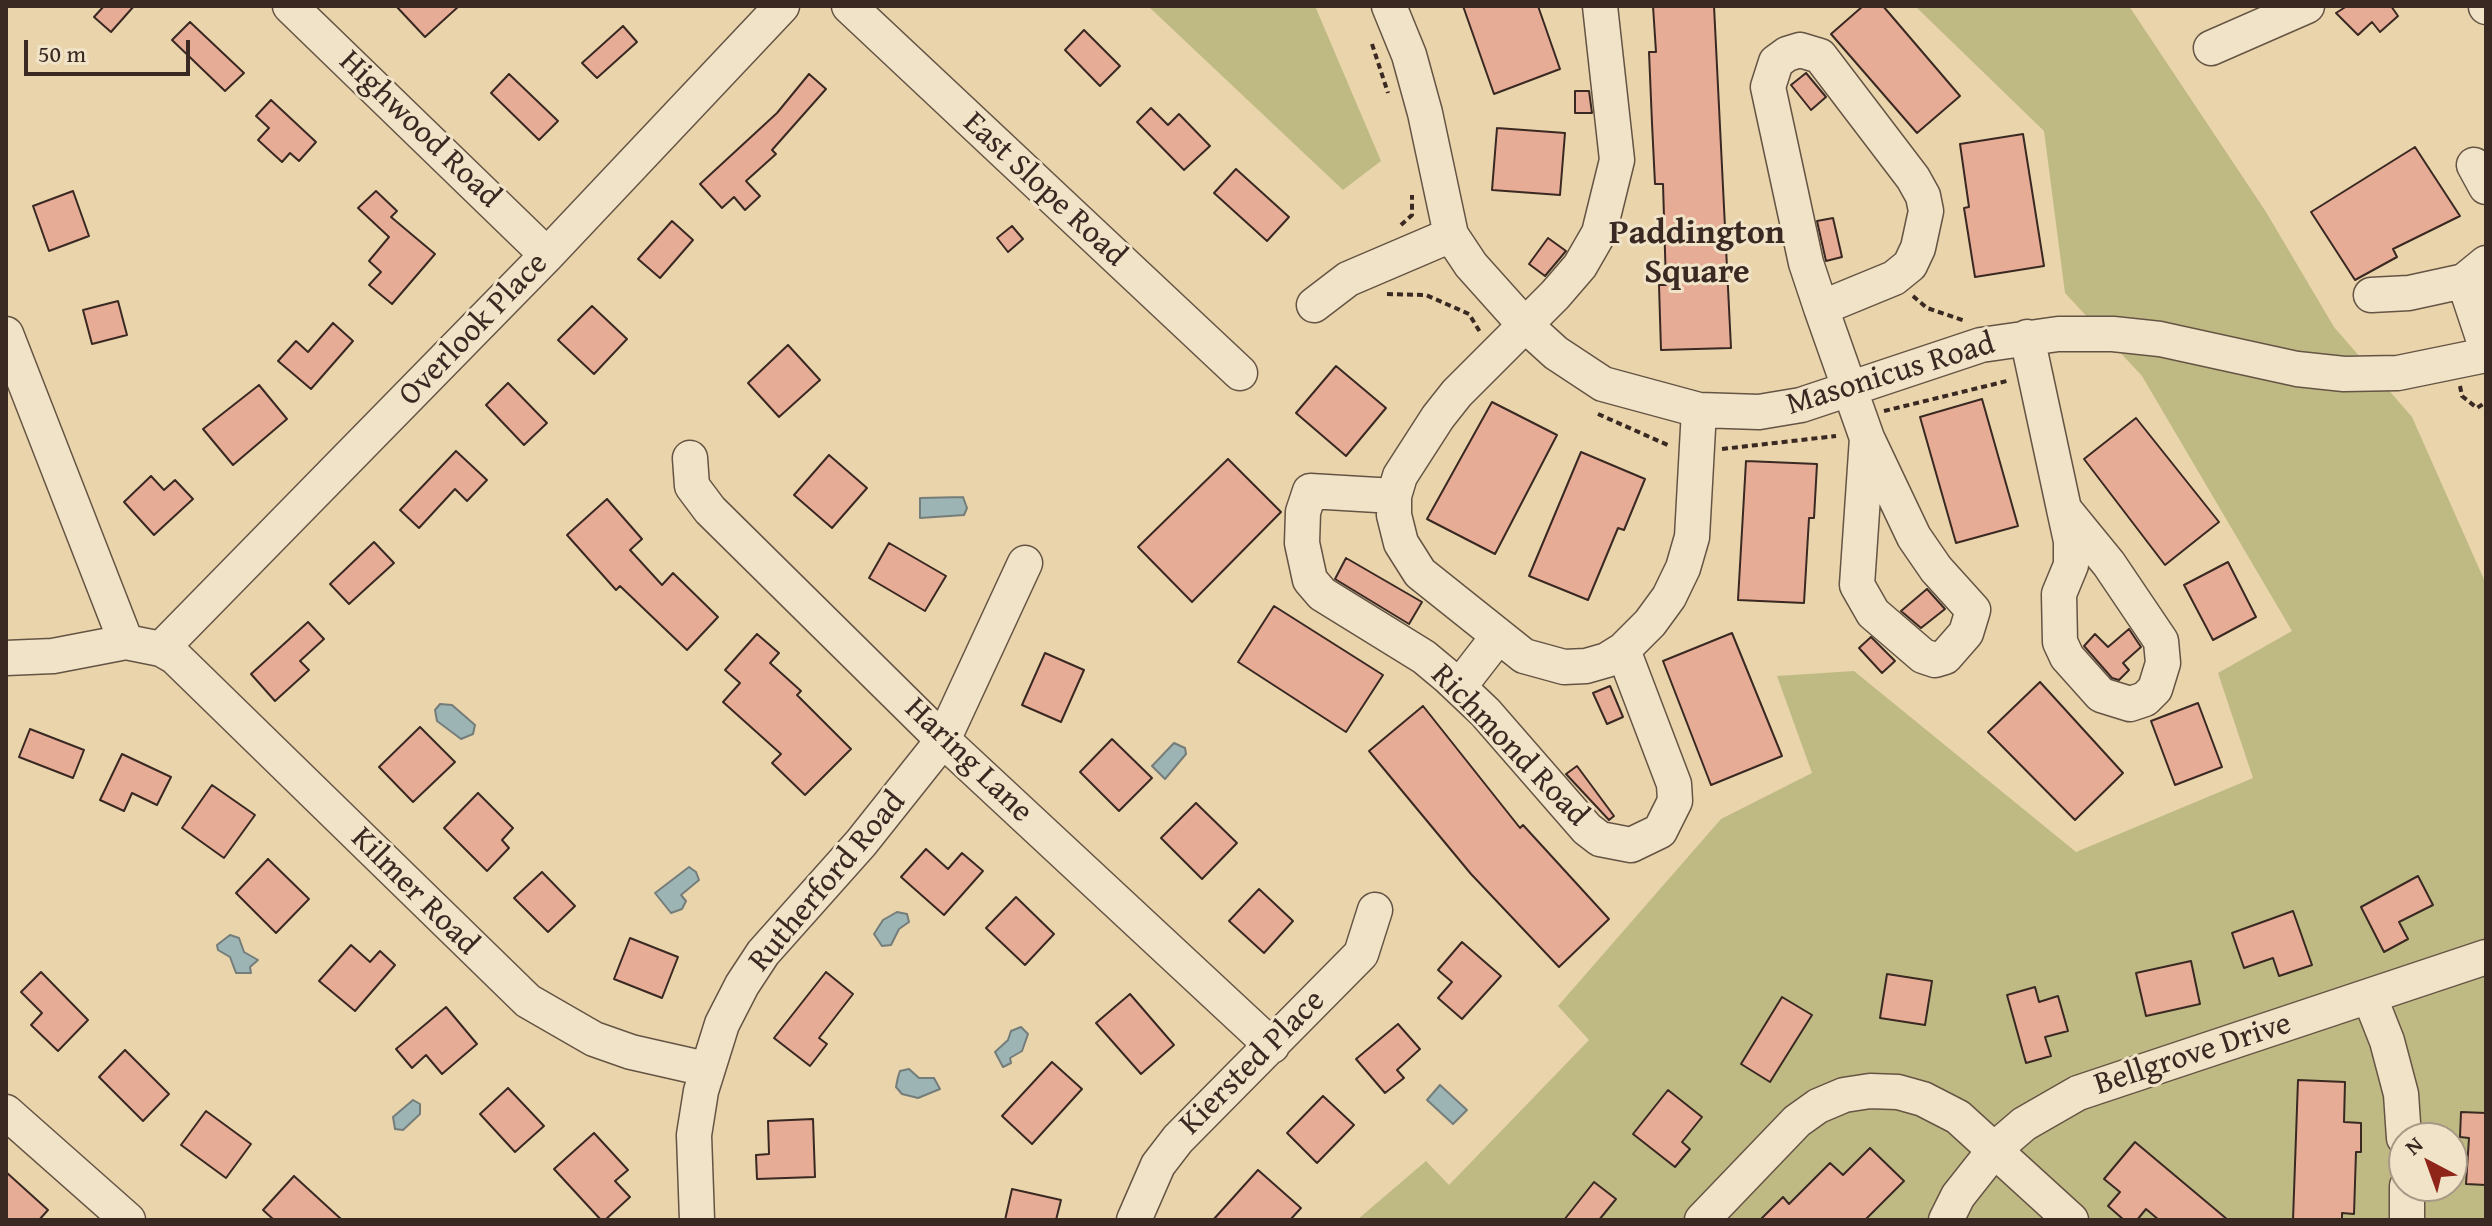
<!DOCTYPE html>
<style>
body{margin:0}
#map{position:relative;width:2492px;height:1226px;overflow:hidden;background:#e9d4ab;font-family:"Gentium Book Plus",serif}
canvas{display:block}
.frame{position:absolute;inset:0;border:8px solid #392922;pointer-events:none}
.north{position:absolute;left:2388px;top:1122px;width:80px;height:80px;box-sizing:border-box;background:#f1e3c8;border:2px solid #a79986;border-radius:50%;rotate:319deg;font-size:22px;font-weight:700;line-height:32px;text-align:center;color:#392922}
.north::after{content:'';display:block;margin:auto;width:28px;height:36px;background:#8f2418;clip-path:polygon(50% 0,100% 100%,50% 72%,0 100%)}
.scale{position:absolute;left:24px;top:40px;width:166px;height:36px;box-sizing:border-box;border:4px solid #392922;border-top:0;padding-left:10px;font-size:24px;line-height:28px;white-space:nowrap;color:#392922;-webkit-text-stroke:6px #f1e3c8;paint-order:stroke}
</style>
<div id="map">
<canvas width="2492" height="1226"></canvas>
<div class="frame"></div>
<div class="north">N</div>
<div class="scale">50 m</div>
</div>
<script>
const g = document.querySelector('canvas').getContext('2d');
g.lineJoin = 'round';
function paint(path, color) {
  g.fillStyle = color;
  g.fill(path, 'evenodd');
}
function poly(rows) {
  const path = new Path2D();
  for (const r of rows) {
    path.moveTo(r[0], r[1]);
    for (let i = 2; i < r.length; i += 2) path.lineTo(r[i], r[i + 1]);
  }
  return path;
}
function trace(path, color, width, dash) {
  g.strokeStyle = color;
  g.lineWidth = width;
  g.lineCap = dash ? 'butt' : 'round';
  g.setLineDash(dash || []);
  g.stroke(path);
}
function write(font, color, halo, rows, align = 'center') {
  g.font = font + ' "Gentium Book Plus",serif';
  g.lineWidth = 6;
  g.setLineDash([]);
  g.textBaseline = 'middle';
  g.strokeStyle = halo;
  g.fillStyle = color;
  for (const [text, x, y, turn = 0] of rows) {
    g.save();
    g.translate(x, y);
    g.rotate((+turn || 0) * Math.PI / 180);
    g.textAlign = isNaN(turn) ? turn : align;
    if (halo) g.strokeText(text, 0, 0);
    g.fillText(text, 0, 0);
    g.restore();
  }
}
paint(poly([
 [1148,6,1315,6,1381,161,1343,190],
 [1915,6,2129,6,2266,212,2334,327,2412,417,2486,584,2486,1220,1357,1220,1426,1161,1449,1185,1589,1040,1558,1006,1721,819,1812,773,1777,676,1854,671,2076,852,2253,778,2218,673,2292,631,2142,376,2065,293,2044,131],
 [2404,1138,2452,1138,2452,1186,2404,1186]
]), '#bfba83');
const water = poly([
 [963,497,967,508,964,515,920,518,920,498,963,497],
 [440,704,452,705,475,725,473,734,461,739,437,721,435,710,440,704],
 [1174,743,1185,748,1186,754,1165,779,1152,766,1174,743],
 [689,867,696,872,699,880,681,895,686,901,682,909,671,913,655,893,689,867],
 [897,912,907,914,909,922,899,929,891,945,882,946,874,934,883,920,897,912],
 [230,935,239,938,244,952,258,960,250,967,251,973,236,973,230,957,218,950,217,945,230,935],
 [1021,1027,1028,1034,1022,1051,1010,1058,1011,1063,1003,1067,995,1052,1008,1040,1011,1031,1021,1027],
 [909,1069,919,1078,934,1078,940,1089,918,1098,902,1094,896,1087,898,1077,900,1071,909,1069],
 [1440,1085,1467,1110,1453,1124,1427,1100,1440,1085],
 [413,1100,420,1104,420,1114,403,1130,395,1129,393,1117,413,1100]
]);
paint(water, '#9cb5b4');
trace(water, '#747d7a', 2);
const building = poly([
 [104,6,134,6,111,32,94,17,104,6],
 [396,6,459,6,425,37,396,6],
 [1463,6,1538,6,1560,69,1494,94,1463,6],
 [1653,6,1714,6,1731,348,1661,350,1659,285,1666,285,1663,184,1655,184,1652,123,1649,52,1656,52,1653,6],
 [1863,6,1883,6,1960,96,1917,133,1831,34,1863,6],
 [2347,6,2391,6,2398,16,2380,32,2372,22,2358,35,2336,13,2347,6],
 [190,22,244,73,225,91,172,40,190,22],
 [623,26,637,42,597,78,582,63,623,26],
 [1084,30,1120,66,1100,86,1065,50,1084,30],
 [1806,73,1826,97,1811,110,1791,85,1806,73],
 [509,74,558,121,539,140,491,93,509,74],
 [809,74,826,89,772,150,776,154,746,181,760,196,745,210,734,197,722,208,700,184,777,113,809,74],
 [1575,91,1589,91,1592,113,1575,113,1575,91],
 [271,100,316,142,299,161,290,153,282,162,258,140,269,128,256,116,271,100],
 [1151,108,1168,125,1179,114,1210,146,1184,170,1137,122,1151,108],
 [1497,128,1565,133,1560,195,1492,190,1497,128],
 [2023,134,2044,266,1975,277,1964,208,1969,207,1960,144,2023,134],
 [2415,147,2460,216,2393,249,2397,257,2355,280,2311,212,2415,147],
 [1236,169,1289,217,1267,241,1214,193,1236,169],
 [73,191,89,236,49,251,33,206,73,191],
 [376,191,397,211,391,217,435,254,392,304,369,285,381,272,369,261,389,237,358,208,376,191],
 [1833,218,1842,257,1826,261,1817,221,1833,218],
 [672,221,693,240,660,278,638,259,672,221],
 [1012,226,1023,239,1008,252,997,238,1012,226],
 [1548,238,1566,251,1545,276,1529,264,1548,238],
 [118,301,127,335,92,344,83,310,118,301],
 [592,306,627,339,594,374,558,340,592,306],
 [333,323,353,341,311,389,278,361,296,341,308,352,333,323],
 [788,345,820,380,779,417,748,383,788,345],
 [1336,366,1386,408,1346,456,1296,413,1336,366],
 [508,383,547,423,524,445,486,405,508,383],
 [259,385,287,419,233,465,203,429,259,385],
 [1982,399,2018,526,1956,543,1920,417,1982,399],
 [1492,402,1557,435,1495,554,1427,519,1492,402],
 [2136,418,2219,522,2165,565,2084,459,2136,418],
 [456,451,487,480,467,501,455,489,419,528,400,510,456,451],
 [1581,452,1645,479,1624,530,1618,528,1588,600,1529,576,1581,452],
 [829,455,867,488,832,528,794,495,829,455],
 [1228,459,1281,512,1192,602,1138,547,1228,459],
 [1746,461,1817,464,1814,518,1809,518,1804,603,1738,600,1746,461],
 [151,476,164,490,175,480,193,499,154,535,124,502,151,476],
 [607,499,642,539,630,550,662,585,673,573,718,617,687,650,620,586,616,590,567,535,607,499],
 [374,542,394,563,349,604,330,584,374,542],
 [889,543,946,576,925,611,869,578,889,543],
 [1346,558,1422,602,1409,624,1335,579,1346,558],
 [2228,562,2256,617,2213,640,2184,585,2228,562],
 [1927,589,1945,609,1921,628,1901,611,1927,589],
 [1274,606,1383,675,1346,732,1238,662,1274,606],
 [308,622,324,639,300,661,309,670,275,701,251,674,308,622],
 [2129,629,2141,647,2123,663,2129,670,2119,680,2112,678,2084,646,2095,634,2108,647,2129,629],
 [1732,633,1782,756,1711,785,1663,661,1732,633],
 [757,634,779,653,770,663,801,691,797,695,851,749,805,795,772,763,781,754,723,702,740,683,725,670,757,634],
 [1871,637,1895,661,1882,673,1859,648,1871,637],
 [1045,653,1084,670,1061,722,1022,705,1045,653],
 [2040,682,2123,773,2075,820,1988,732,2040,682],
 [1610,686,1623,717,1607,724,1593,693,1610,686],
 [2198,703,2222,767,2175,785,2151,721,2198,703],
 [1423,706,1520,828,1523,825,1609,919,1559,967,1471,874,1369,751,1423,706],
 [420,727,455,762,413,802,379,767,420,727],
 [30,729,84,750,73,778,19,757,30,729],
 [1112,739,1152,778,1119,811,1080,772,1112,739],
 [122,754,171,777,157,805,132,793,124,811,100,800,122,754],
 [1577,766,1614,816,1609,820,1566,774,1577,766],
 [212,785,255,815,224,858,182,828,212,785],
 [478,793,513,828,502,840,509,848,487,871,444,828,478,793],
 [1196,803,1237,843,1202,879,1161,838,1196,803],
 [926,849,948,869,962,853,983,871,944,915,901,877,926,849],
 [268,859,309,899,276,933,236,893,268,859],
 [542,872,575,906,548,932,514,898,542,872],
 [2418,876,2433,905,2399,922,2408,939,2384,952,2361,907,2418,876],
 [1259,889,1293,921,1264,953,1229,921,1259,889],
 [1016,897,1054,934,1025,965,986,928,1016,897],
 [2293,911,2312,965,2279,976,2273,958,2244,968,2232,933,2293,911],
 [630,938,678,957,662,998,614,979,630,938],
 [1462,942,1501,976,1462,1019,1438,998,1452,982,1438,970,1462,942],
 [351,945,370,962,380,951,395,965,355,1011,319,981,351,945],
 [2191,961,2200,1004,2146,1016,2136,973,2191,961],
 [41,972,88,1020,58,1051,31,1025,42,1013,21,992,41,972],
 [826,972,853,994,819,1038,827,1044,810,1066,774,1038,826,972],
 [1887,974,1932,981,1925,1025,1880,1018,1887,974],
 [2035,987,2039,1002,2058,996,2068,1031,2045,1037,2051,1056,2026,1063,2007,995,2035,987],
 [1130,994,1174,1045,1141,1074,1096,1023,1130,994],
 [1782,997,1812,1015,1770,1082,1741,1064,1782,997],
 [446,1007,477,1044,442,1074,426,1055,412,1068,396,1049,446,1007],
 [1398,1024,1420,1049,1397,1070,1404,1078,1385,1093,1356,1059,1398,1024],
 [125,1050,169,1094,143,1121,99,1077,125,1050],
 [1052,1062,1082,1089,1032,1144,1002,1116,1052,1062],
 [2298,1080,2345,1082,2344,1122,2361,1123,2361,1152,2356,1152,2354,1214,2342,1213,2342,1220,2293,1220,2298,1080],
 [508,1088,544,1126,515,1152,480,1114,508,1088],
 [1668,1090,1702,1117,1682,1142,1690,1149,1675,1167,1633,1134,1668,1090],
 [1323,1096,1354,1125,1317,1163,1287,1133,1323,1096],
 [206,1111,251,1144,226,1178,181,1145,206,1111],
 [2461,1112,2486,1113,2486,1185,2466,1184,2469,1138,2460,1137,2461,1112],
 [813,1119,815,1177,757,1179,756,1155,769,1154,768,1121,813,1119],
 [594,1133,628,1170,615,1181,630,1197,605,1220,601,1220,554,1169,594,1133],
 [2135,1142,2228,1220,2159,1220,2146,1209,2137,1220,2124,1220,2108,1206,2120,1192,2104,1179,2135,1142],
 [1870,1148,1904,1181,1865,1220,1760,1220,1783,1197,1789,1204,1830,1163,1843,1175,1870,1148],
 [1258,1170,1301,1208,1290,1220,1213,1220,1258,1170],
 [6,1172,48,1210,39,1220,6,1220,6,1172],
 [294,1176,342,1220,274,1220,263,1210,294,1176],
 [1594,1182,1616,1199,1599,1220,1564,1220,1594,1182],
 [1012,1189,1061,1200,1056,1220,1005,1220,1012,1189]
]);
paint(building, '#e7ac95');
trace(building, '#392922', 2);
const minor = poly([
 [290,6,547,255],
 [849,6,1240,373],
 [1389,6,1409,55,1425,113,1451,235,1471,265,1523,323,1556,353,1603,384,1699,410,1759,412,1801,405,1981,345,2058,334,2113,334,2160,339,2297,369,2344,374,2398,373,2486,355],
 [1600,6,1617,160,1599,233,1580,266,1555,295,1457,393,1438,417,1400,476,1394,496,1394,515,1401,543,1420,573,1524,656,1564,667,1586,666,1607,660,1623,650,1650,623,1669,597,1683,568,1692,537,1699,410],
 [2486,6,2486,7],
 [2211,48,2307,6],
 [1800,50,1820,56,1913,178,1923,196,1926,211,1918,248,1910,265,1894,278,1821,308,1806,263,1768,87,1776,62,1787,54,1800,50],
 [2474,165,2486,187],
 [2464,281,2486,347],
 [2371,295,2409,293,2464,281,2486,263],
 [1314,305,1348,279,1451,235],
 [1821,308,1867,438],
 [6,334,126,642],
 [2027,337,2064,509],
 [1867,438,1914,537,1936,569,1973,610,1966,633,1945,657,1935,660,1923,656,1873,613,1857,585,1867,438],
 [690,458,692,486,710,510,943,740,1272,1046],
 [1394,496,1310,491,1303,512,1302,543,1310,580,1322,594,1424,657,1448,677,1485,712,1587,829,1600,839,1631,845,1660,831,1675,801,1674,784,1623,650],
 [2064,509,2109,564,2161,641,2163,663,2155,689,2145,699,2130,704,2101,695,2067,657,2060,642,2059,594,2071,565,2071,541,2064,509],
 [161,649,547,255,782,6],
 [6,658,53,656,126,642,161,649,175,657,528,1001,594,1039,631,1052,706,1069],
 [1459,687,1497,638],
 [2370,998,2387,1041,2401,1094,2404,1138],
 [6,1112,128,1220],
 [2407,1186,2407,1220],
 [697,1220,694,1135,701,1091,722,1024,742,985,763,953,861,843,943,740,1025,563],
 [1134,1220,1158,1165,1178,1139,1361,954,1375,910],
 [1702,1220,1797,1121,1818,1106,1844,1095,1870,1091,1898,1092,1923,1099,1958,1117,2071,1220],
 [1946,1220,1958,1196,1996,1148,2024,1124,2078,1093,2486,957]
]);
trace(minor, '#655444', 37);
trace(poly([
 [1372,44,1388,93],
 [1401,225,1412,215,1412,195],
 [1387,294,1426,295,1469,314,1480,332],
 [1913,296,1927,308,1965,321],
 [2460,386,2462,396,2477,408,2486,402],
 [1884,411,2007,381],
 [1598,414,1670,446],
 [1722,449,1836,436]
]), '#392922', 4, [6, 4]);
trace(minor, '#f1e3c8', 34);
write('32px', '#392922', '#f1e3c8', [
 ["Highwood Road",419,130,44],
 ["East Slope Road",1044,190,43],
 ["Overlook Place",474,330,-46],
 ["Masonicus Road",1891,375,-17],
 ["Richmond Road",1509,746,46],
 ["Haring Lane",968,761,44],
 ["Rutherford Road",828,882,-50],
 ["Kilmer Road",414,892,45],
 ["Bellgrove Drive",2193,1055,-18],
 ["Kiersted Place",1253,1063,-45]
]);
write('bold 34px', '#392922', '#f1e3c8', [
 ["Paddington",1697,234],
 ["Square",1697,273]
]);
</script>
